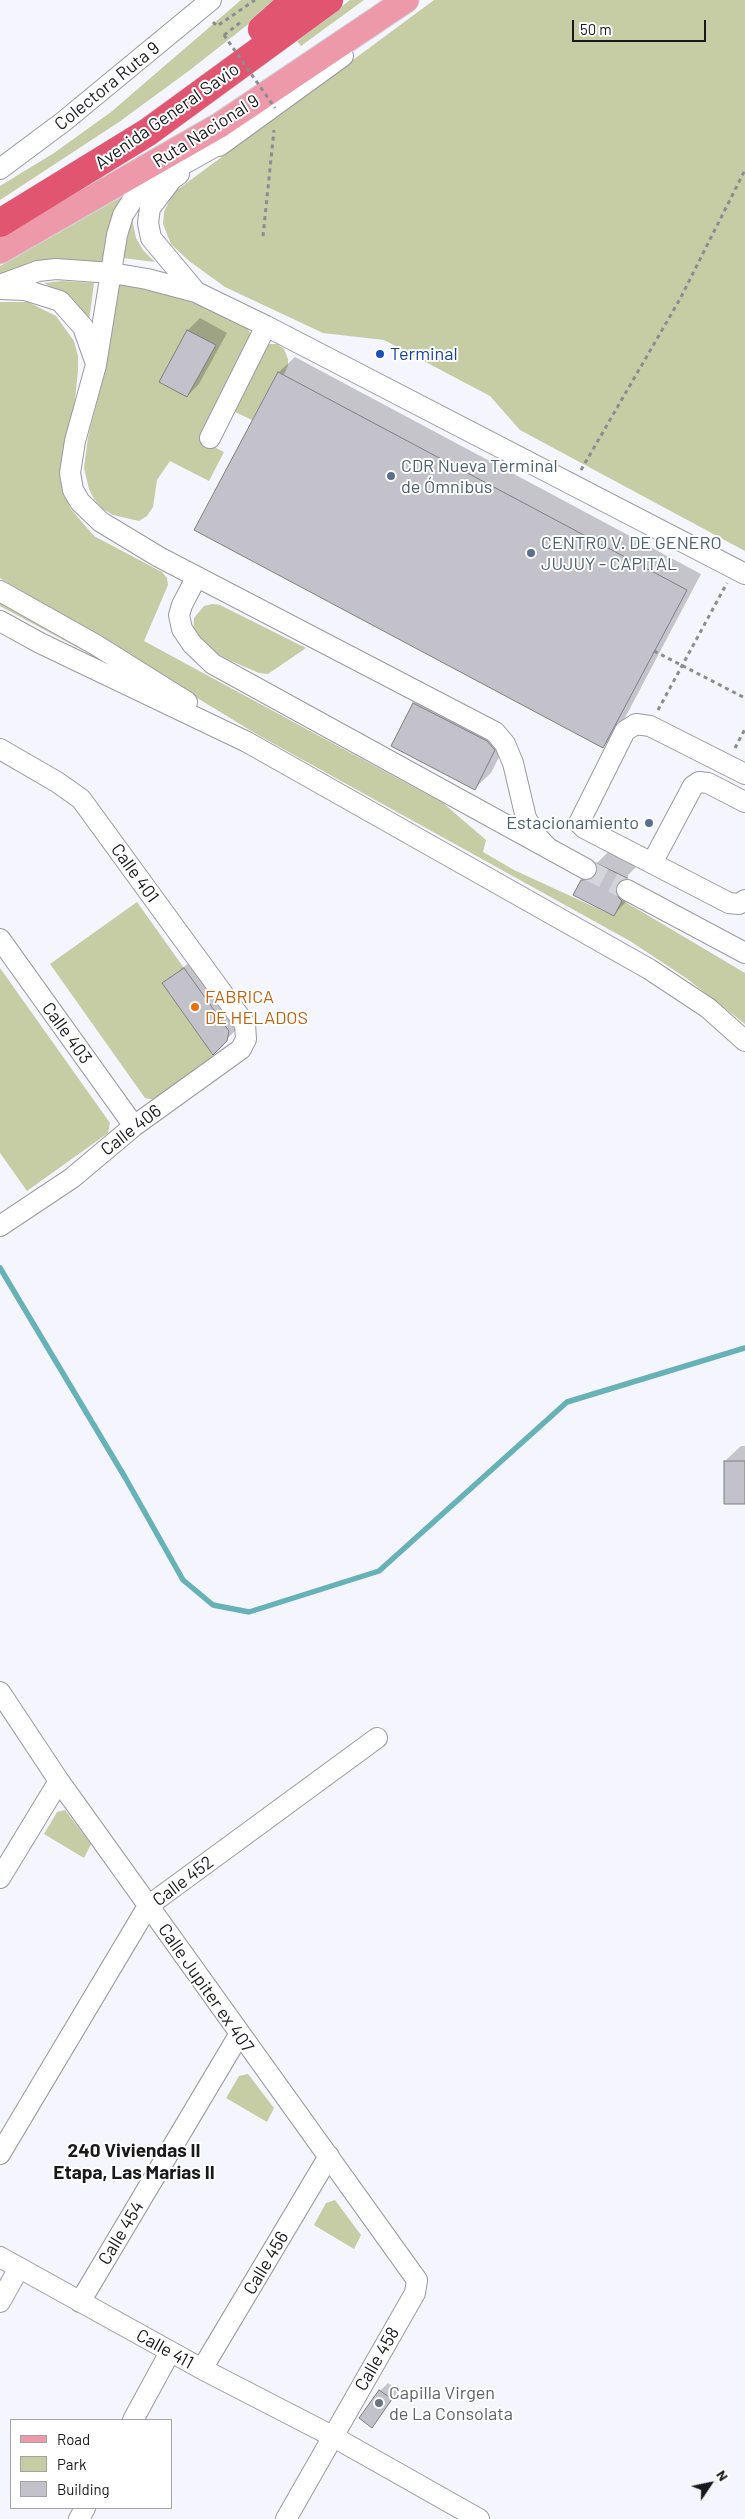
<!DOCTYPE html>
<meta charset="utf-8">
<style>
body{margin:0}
#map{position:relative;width:745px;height:2519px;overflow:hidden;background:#f5f5fd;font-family:Barlow,sans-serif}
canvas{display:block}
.legend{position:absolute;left:10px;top:2419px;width:162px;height:90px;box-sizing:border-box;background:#fff;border:1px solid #a3a3a4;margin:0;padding:6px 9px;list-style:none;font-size:15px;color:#19191c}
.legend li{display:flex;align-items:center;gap:10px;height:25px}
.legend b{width:25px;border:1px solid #a3a3a4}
.north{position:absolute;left:685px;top:2459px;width:50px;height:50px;-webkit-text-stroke:4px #fff;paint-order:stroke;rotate:56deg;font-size:14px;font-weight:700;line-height:20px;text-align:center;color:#19191c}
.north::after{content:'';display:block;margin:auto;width:18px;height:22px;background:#19191c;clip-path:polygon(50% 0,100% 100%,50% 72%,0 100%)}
.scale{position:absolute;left:572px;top:20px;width:134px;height:22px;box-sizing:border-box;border:2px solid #19191c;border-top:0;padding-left:6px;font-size:15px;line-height:18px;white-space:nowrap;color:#19191c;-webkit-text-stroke:4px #fff;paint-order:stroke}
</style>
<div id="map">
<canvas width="745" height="2519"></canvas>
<ul class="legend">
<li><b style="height:6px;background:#ed99aa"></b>Road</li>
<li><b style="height:14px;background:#c6cca4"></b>Park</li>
<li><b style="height:14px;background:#c3c2ca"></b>Building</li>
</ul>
<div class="north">N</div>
<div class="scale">50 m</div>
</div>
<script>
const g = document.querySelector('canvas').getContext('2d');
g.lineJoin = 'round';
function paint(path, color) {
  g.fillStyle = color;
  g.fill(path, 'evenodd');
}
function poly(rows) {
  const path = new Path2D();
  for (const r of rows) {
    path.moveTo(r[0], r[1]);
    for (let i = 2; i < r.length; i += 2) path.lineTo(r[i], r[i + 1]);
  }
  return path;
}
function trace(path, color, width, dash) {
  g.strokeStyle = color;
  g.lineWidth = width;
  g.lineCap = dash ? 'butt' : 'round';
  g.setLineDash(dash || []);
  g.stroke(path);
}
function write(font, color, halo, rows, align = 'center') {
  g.font = font + ' Barlow,sans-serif';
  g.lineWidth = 4;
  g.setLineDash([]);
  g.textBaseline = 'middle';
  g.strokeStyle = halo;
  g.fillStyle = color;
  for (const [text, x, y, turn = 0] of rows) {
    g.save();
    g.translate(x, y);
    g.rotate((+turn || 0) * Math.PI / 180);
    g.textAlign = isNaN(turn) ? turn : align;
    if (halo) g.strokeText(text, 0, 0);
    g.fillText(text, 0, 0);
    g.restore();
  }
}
paint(poly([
 [241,0,279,0,190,70,119,122,0,200,0,186,54,153,111,112],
 [350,0,364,0,301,46,297,41],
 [434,0,745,0,745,551,520,430,490,396,384,340,323,333,225,287,189,261,171,244,163,224,164,212,173,193],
 [123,196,112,220,105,263,0,275,0,266],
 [132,218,136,238,143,250,155,262,123,258],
 [118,280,184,295,241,324,248,329,252,337,200,440,224,452,209,481,170,461,157,480,153,507,147,516,139,521,113,515,103,509,94,499,89,489,84,468,88,437,104,374],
 [62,281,94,283,89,321,79,307,66,296,44,283],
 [0,302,28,302,56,316,74,341,78,356,78,371,65,495,70,508,94,536,162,572,167,578,168,585,144,641,443,803,486,840,483,852,514,870,614,916,622,900,745,973,745,1024,686,978,630,941,258,735,0,578],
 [269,344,277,344,284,349,288,359,288,365,284,375,278,372,252,420,233,411,262,348],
 [0,598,100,655,97,658,0,606],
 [212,604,220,605,306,648,268,674,259,673,229,660,202,645,193,633,194,618,204,606],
 [137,902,184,968,162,983,215,1058,155,1100,145,1098,50,964],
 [0,968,110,1123,108,1133,27,1191,0,1153],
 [65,1810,91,1844,84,1858,44,1834,57,1812],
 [248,2074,274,2108,267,2122,226,2098,239,2076],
 [335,2200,361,2235,354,2249,314,2225,326,2203]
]), '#c6cca4');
paint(poly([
 [200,318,227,333,199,384,187,396,161,381,188,330],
 [295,357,701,574,618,731,603,747,196,530,279,372],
 [430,688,503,726,510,735,491,773,475,788,392,746,414,703],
 [609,851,637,866,628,875,628,884,633,888,626,902,614,914,582,880,594,868,599,868,597,863],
 [196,957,239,1027,213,1053,164,983],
 [741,1446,745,1446,745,1503,725,1461],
 [388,2383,399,2391,372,2427,380,2391]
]), '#0003');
trace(poly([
 [0,1268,126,1479,183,1580,213,1605,249,1612,379,1571,567,1402,745,1348]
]), '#67b2b6', 5.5);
const building = poly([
 [187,330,216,345,187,397,159,382,187,330],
 [278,372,687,590,603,748,194,530,278,372],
 [413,703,487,741,495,750,475,790,391,746,413,703],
 [596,863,627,878,616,885,617,896,622,901,614,916,573,895,581,880,592,879,596,875,598,868,596,863],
 [184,968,229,1031,227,1041,213,1055,162,983,184,968],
 [724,1461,745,1461,745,1504,724,1504,724,1461],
 [379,2390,392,2399,372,2428,359,2418,379,2390]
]);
paint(building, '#c3c2ca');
trace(building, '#7f7e85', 1);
trace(poly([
 [586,869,627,890]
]), '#d4d4db', 20, [20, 10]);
const minor = poly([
 [230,138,150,183,135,196,123,215,117,235,96,365,75,441,70,473,73,490,80,502,101,522,159,557,495,732,505,744,513,763,526,818,535,834,547,847],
 [219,146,343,56],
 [0,169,63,122,211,0],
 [179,174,172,179,150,208,148,223,151,238,196,292],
 [0,285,38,271,56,269,112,273,147,279,196,292,266,326,745,574],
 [0,289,25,290,60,301,83,327,95,361],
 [210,438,266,326],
 [196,578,182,605,179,615,182,629,192,644,213,664,586,869],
 [0,591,96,645,187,702],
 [0,621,40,643,247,742,649,969,708,1008,745,1041],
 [0,749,57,782,81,799,245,1024,246,1039,241,1049,134,1126,72,1178,0,1226],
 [745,774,650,726,636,724,625,731,579,823,584,828,729,903,739,904,745,900],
 [652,863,693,786,699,782,708,783,745,802],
 [627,890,745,953],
 [0,939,134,1126],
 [0,1692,59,1781,417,2280,415,2293,286,2519],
 [0,1878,59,1781],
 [0,2154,148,1906,377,1738],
 [0,2257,202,2369,332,2436,479,2519],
 [0,2302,19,2268],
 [80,2302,239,2035],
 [202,2369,329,2156],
 [133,2420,170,2352],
 [79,2519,85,2508]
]);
const major = poly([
 [0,251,220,125,406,0]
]);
const highway = poly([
 [262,29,295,0],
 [0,223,148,132,329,0]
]);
trace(minor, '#9a9aa1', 22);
trace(major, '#d1d1d2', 27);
trace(highway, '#d1d1d2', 29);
trace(poly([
 [213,22,217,26,255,0],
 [224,35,241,22],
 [263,236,274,130],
 [581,470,680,299,745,170],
 [654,651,745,698],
 [658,710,727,583],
 [735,748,745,729]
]), '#8c8c91', 3, [4, 4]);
trace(minor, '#fff', 20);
trace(major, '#ed99aa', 25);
trace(highway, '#e15571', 28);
trace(poly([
 [224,35,275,108]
]), '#8c8c91', 3, [4, 4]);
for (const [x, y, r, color] of [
 [380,354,5,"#1a4fb4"],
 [391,476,5,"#5c6f8a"],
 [531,553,5,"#5c6f8a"],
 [649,823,5,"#5c6f8a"],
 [195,1007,5,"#e8710a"],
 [379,2403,5,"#6b7280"]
]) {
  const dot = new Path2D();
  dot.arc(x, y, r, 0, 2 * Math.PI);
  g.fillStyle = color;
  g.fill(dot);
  trace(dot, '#fff', 2);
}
write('18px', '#19191c', '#fff', [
 ["Colectora Ruta 9",107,86,-39],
 ["Avenida General Savio",167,116,-35],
 ["Ruta Nacional 9",206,131,-32],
 ["Calle 401",135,873,54],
 ["Calle 403",67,1033,54],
 ["Calle 406",131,1130,-38],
 ["Calle 452",183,1881,-37],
 ["Calle Jupiter ex 407",206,1988,55],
 ["Calle 454",121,2233,-59],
 ["Calle 456",266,2263,-59],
 ["Calle 411",165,2349,29],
 ["Calle 458",377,2359,-60]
]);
write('18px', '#164399', '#fff', [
 ["Terminal",390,354]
], 'left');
write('18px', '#4e5e75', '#fff', [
 ["CDR Nueva Terminal",401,466],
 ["de Ómnibus",401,487],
 ["CENTRO V. DE GENERO",541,543],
 ["JUJUY - CAPITAL",541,564],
 ["Estacionamiento",639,823,"right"]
], 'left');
write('18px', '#c56008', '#fff', [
 ["FABRICA",205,997],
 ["DE HELADOS",205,1018]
], 'left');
write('18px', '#5b616d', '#fff', [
 ["Capilla Virgen",389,2393],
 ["de La Consolata",389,2414]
], 'left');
write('bold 19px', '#19191c', '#fff', [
 ["240 Viviendas II",134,2151],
 ["Etapa, Las Marias II",134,2173]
]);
</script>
